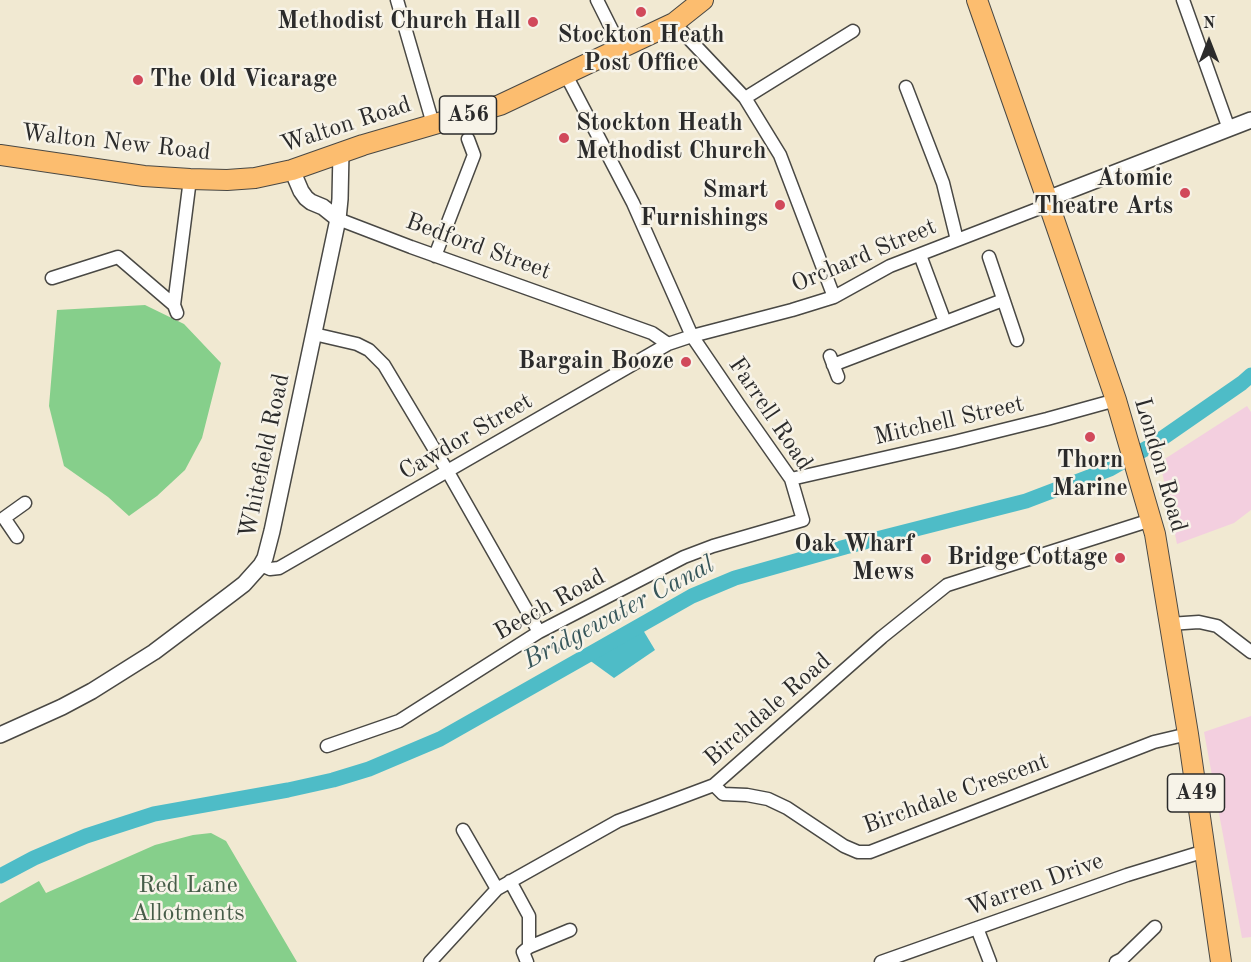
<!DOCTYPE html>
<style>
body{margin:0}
#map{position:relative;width:1251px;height:962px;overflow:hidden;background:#f1e9d2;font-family:"Old Standard TT",serif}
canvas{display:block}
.north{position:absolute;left:1179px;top:12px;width:60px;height:60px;-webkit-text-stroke:4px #f7f3e8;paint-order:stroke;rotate:0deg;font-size:16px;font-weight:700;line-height:24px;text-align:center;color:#2b2b2b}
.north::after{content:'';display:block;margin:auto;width:21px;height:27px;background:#2b2b2b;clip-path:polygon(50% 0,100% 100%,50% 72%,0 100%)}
</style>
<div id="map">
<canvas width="1251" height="962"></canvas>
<div class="north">N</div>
</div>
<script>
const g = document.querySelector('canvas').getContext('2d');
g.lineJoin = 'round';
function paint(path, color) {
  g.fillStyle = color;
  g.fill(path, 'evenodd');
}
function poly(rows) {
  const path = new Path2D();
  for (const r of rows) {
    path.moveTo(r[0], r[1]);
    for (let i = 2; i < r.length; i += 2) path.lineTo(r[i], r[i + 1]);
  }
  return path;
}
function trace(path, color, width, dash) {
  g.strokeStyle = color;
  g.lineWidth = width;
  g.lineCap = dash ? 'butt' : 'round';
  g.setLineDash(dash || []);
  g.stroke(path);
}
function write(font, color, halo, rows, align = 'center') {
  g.font = font + ' "Old Standard TT",serif';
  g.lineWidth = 5;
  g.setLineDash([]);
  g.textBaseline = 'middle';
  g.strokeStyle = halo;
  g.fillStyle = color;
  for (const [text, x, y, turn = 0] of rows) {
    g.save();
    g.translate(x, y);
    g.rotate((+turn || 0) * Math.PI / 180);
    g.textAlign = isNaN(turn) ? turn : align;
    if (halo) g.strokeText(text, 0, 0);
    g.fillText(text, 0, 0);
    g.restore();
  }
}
paint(poly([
 [1247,406,1251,412,1251,510,1234,523,1177,544,1160,462],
 [1251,716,1251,937,1242,938,1204,732]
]), '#f3cfdf');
paint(poly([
 [145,305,184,324,221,363,202,438,185,470,157,496,129,516,108,497,64,466,49,406,57,310],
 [211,833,226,841,297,962,0,962,0,903,39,881,46,893,155,845,193,835]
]), '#86cf8b');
paint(poly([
 [640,625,655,650,614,678,585,657]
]), '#4ebcc7');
trace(poly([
 [0,876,34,858,86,836,154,814,288,790,333,780,369,769,440,739,692,596,735,578,845,547,1026,501,1110,469,1154,444,1242,383,1251,375]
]), '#4ebcc7', 15);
const minor = poly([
 [397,0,433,124],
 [597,0,621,48],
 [1183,0,1229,129],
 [674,23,745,98,780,155,834,297],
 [906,87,943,183,957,240],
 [745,98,853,31],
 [338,219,411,247,652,333,668,344],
 [920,255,945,322],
 [435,256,474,155,468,139],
 [989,257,1017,340],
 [52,278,118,257,174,305,177,313],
 [174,305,190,179],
 [314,334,357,344,369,350,384,365,448,472,539,632],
 [830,356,838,377],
 [833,365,1003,300],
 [791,479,954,442,1047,419,1116,400],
 [17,537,4,518,25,503],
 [261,565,270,569,279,568,668,344,692,336,792,310,834,297,890,266,1040,208,1048,202],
 [1169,624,1199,622,1217,626,1251,652],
 [327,746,399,721,539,632,684,557,713,546,803,520,791,479,739,405,692,336,633,203,566,75],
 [714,785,723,794,747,795,768,799,787,808,844,846,858,852,870,852,1154,742,1188,734],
 [463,830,497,889],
 [510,881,529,916,529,947,523,952,527,962],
 [977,928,990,962],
 [529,947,570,930],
 [430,962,497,889,618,821,714,785,882,637,947,585,1151,520],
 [881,962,1127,875,1205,851],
 [1116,962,1122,959,1155,927]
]);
const tertiary = poly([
 [292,170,301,191,306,198,311,202,323,207,338,219],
 [1048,202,1055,196,1251,120],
 [0,735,62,707,92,691,154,652,231,594,244,584,261,565,265,558,272,531,338,219,340,199,341,152]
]);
const primary = poly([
 [0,155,144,176,190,179,227,180,255,178,292,170,363,145,500,105,674,23,703,0]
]);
const trunk = poly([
 [977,0,1048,202,1116,400,1155,534,1188,734,1221,962]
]);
trace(minor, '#494844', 15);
trace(tertiary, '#494844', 18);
trace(primary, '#494844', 22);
trace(trunk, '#494844', 22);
trace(minor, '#fff', 12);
trace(tertiary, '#fff', 15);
trace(primary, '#fcbd6f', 20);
trace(trunk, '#fcbd6f', 20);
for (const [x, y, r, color] of [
 [641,12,6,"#d1495b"],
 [533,22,6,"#d1495b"],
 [138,80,6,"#d1495b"],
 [564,138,6,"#d1495b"],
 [1185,193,6,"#d1495b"],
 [780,205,6,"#d1495b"],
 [686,362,6,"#d1495b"],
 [1090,437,6,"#d1495b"],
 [1120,558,6,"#d1495b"],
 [926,559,6,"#d1495b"]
]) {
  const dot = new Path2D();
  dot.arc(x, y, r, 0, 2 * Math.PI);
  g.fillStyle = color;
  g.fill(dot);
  trace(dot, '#f7f3e8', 2);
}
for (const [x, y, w] of [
 [468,115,57],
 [1196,793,57]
]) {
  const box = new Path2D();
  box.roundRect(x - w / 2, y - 19, w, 38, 4.5);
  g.fillStyle = '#f7f3e8';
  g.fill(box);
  trace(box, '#2b2b2b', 1.5);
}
write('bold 22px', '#2b2b2b', null, [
 ["A56",468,115],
 ["A49",1196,793]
]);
write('bold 24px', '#2b2b2b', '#f7f3e8', [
 ["Methodist Church Hall",521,22],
 ["Stockton Heath",641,36,"center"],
 ["Post Office",641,64,"center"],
 ["The Old Vicarage",150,80,"left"],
 ["Stockton Heath",576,124,"left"],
 ["Methodist Church",576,152,"left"],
 ["Atomic",1173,179],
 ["Theatre Arts",1173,207],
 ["Smart",768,191],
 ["Furnishings",768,219],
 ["Bargain Booze",674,362],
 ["Thorn",1090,461,"center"],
 ["Marine",1090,489,"center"],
 ["Oak Wharf",914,545],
 ["Mews",914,573],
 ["Bridge Cottage",1108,558]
], 'right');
write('24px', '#2b2b2b', '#f7f3e8', [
 ["Walton Road",346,125,-18],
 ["Walton New Road",116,143,6],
 ["Bedford Street",478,247,20],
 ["Orchard Street",864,256,-23],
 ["Farrell Road",770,414,56],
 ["Mitchell Street",949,421,-13],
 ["Cawdor Street",466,437,-30],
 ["Whitefield Road",265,456,-78],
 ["London Road",1160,465,74],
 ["Beech Road",550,605,-29],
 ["Birchdale Road",768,710,-41],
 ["Birchdale Crescent",956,794,-20],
 ["Warren Drive",1035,885,-20]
]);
write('24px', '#465c48', '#f7f3e8', [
 ["Red Lane",188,886],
 ["Allotments",188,914]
]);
write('italic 26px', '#36565a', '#f7f3e8', [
 ["Bridgewater Canal",619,613,-28]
]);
</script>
